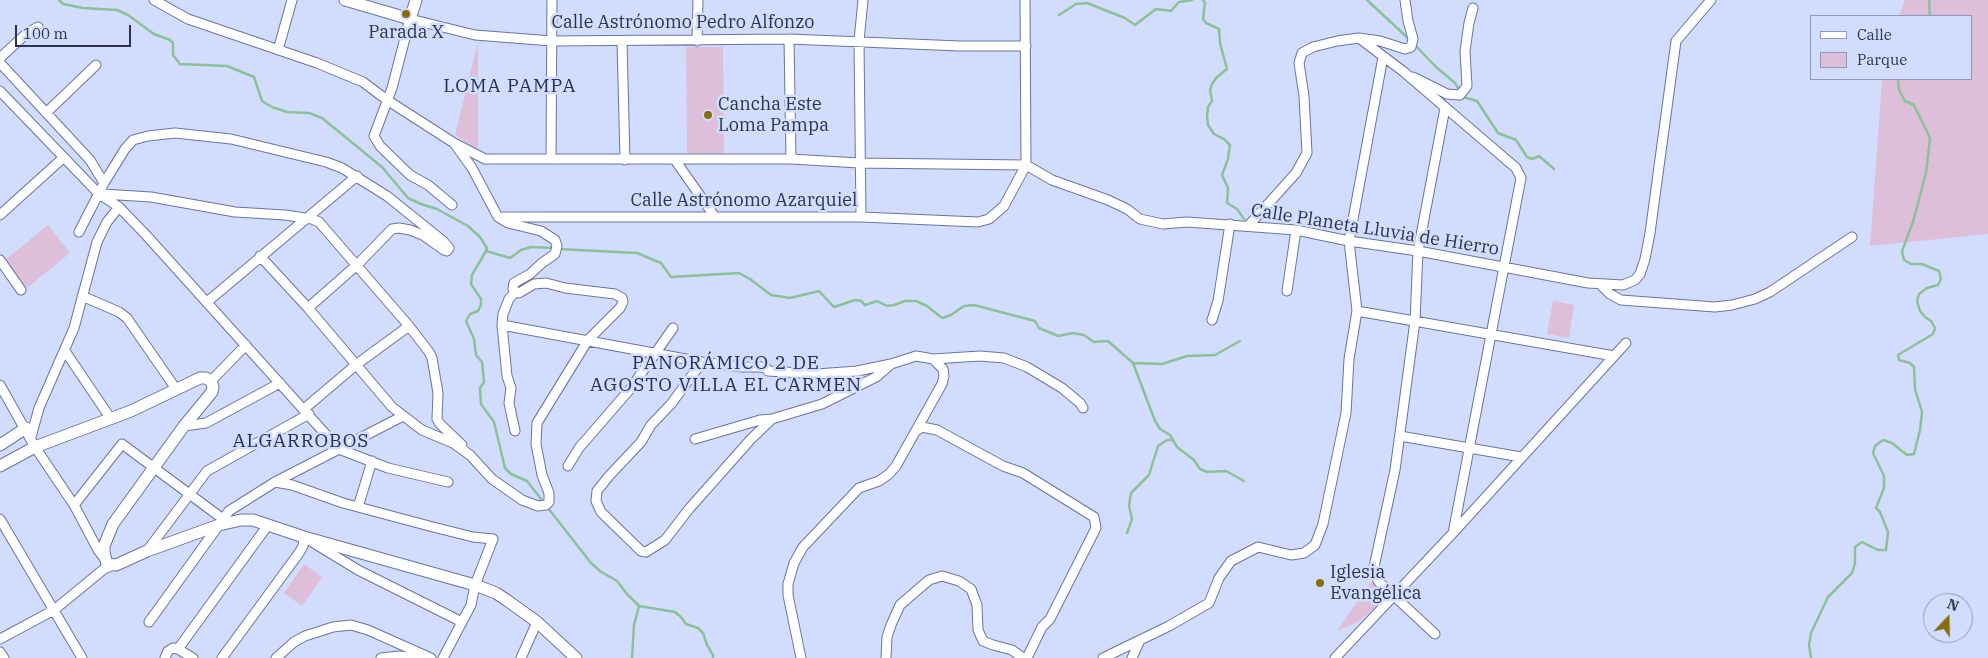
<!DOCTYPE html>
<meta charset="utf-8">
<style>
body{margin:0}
#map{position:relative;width:1988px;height:658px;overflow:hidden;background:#d2ddfd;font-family:"IBM Plex Serif",serif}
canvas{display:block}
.legend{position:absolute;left:1810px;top:15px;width:162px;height:65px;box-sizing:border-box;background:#d2ddfd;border:1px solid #9099b5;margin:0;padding:6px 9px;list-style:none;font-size:15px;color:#2d3449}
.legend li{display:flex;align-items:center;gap:10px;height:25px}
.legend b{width:25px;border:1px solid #9099b5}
.north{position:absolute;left:1923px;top:593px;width:50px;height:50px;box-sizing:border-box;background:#d2ddfd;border:1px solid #9099b5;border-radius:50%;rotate:21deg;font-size:14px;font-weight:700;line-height:20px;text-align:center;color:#2d3449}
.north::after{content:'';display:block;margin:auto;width:18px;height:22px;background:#886d0c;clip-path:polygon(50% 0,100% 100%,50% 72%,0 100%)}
.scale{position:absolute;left:15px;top:25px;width:116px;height:22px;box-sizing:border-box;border:2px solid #2d3449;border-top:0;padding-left:6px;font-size:15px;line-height:18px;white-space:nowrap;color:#2d3449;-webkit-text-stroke:4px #d2ddfd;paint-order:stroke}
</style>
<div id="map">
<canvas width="1988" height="658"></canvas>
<ul class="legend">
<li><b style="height:6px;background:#fff"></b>Calle</li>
<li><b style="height:14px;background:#debfd9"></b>Parque</li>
</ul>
<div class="north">N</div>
<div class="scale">100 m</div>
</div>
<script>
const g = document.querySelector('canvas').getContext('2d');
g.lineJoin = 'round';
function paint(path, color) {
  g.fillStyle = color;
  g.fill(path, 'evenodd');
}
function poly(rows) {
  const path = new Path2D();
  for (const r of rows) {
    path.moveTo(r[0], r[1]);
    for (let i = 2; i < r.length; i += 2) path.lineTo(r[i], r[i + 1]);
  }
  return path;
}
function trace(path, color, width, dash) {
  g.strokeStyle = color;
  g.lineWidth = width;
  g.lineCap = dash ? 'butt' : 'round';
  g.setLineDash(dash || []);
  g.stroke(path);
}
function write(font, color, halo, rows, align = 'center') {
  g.font = font + ' "IBM Plex Serif",serif';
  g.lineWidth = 5;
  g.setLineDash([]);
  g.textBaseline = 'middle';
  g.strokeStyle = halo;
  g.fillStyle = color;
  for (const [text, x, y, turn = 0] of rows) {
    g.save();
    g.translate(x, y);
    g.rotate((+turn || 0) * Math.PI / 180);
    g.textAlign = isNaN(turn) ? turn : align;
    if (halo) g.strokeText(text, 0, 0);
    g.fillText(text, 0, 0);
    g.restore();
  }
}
paint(poly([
 [1905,0,1988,0,1988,234,1870,246,1882,79,1972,79,1972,16,1899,16],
 [478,42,478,150,455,135],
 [686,47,723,47,724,153,687,153],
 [48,225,70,253,27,288,6,259],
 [1553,301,1574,305,1569,338,1547,334],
 [304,564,322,577,302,606,284,593],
 [1372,582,1375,582,1389,593,1387,596,1361,620,1337,631,1368,586]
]), '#debfd9');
trace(poly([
 [59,0,63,4,83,8,117,10,128,15,154,34,170,40,173,43,173,55,180,64,227,66,254,77,262,101,272,107,287,112,309,113,322,118,382,167,408,198,421,204,437,209,468,226,480,237,487,248,486,251,510,258,521,250,531,247,553,248],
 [1203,0,1205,3,1203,19,1206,23,1219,29,1220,43,1227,69,1216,78,1212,84,1210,90,1212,101,1208,107,1207,117,1208,125,1214,134,1224,139,1230,145,1228,159,1222,175,1228,188,1227,203,1237,209,1244,219],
 [1367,0,1410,40],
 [1929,0,1930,16],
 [1059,15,1076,4,1087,3,1125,18,1135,25,1156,9,1171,11,1179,2,1192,0],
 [1414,44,1436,67,1455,83,1460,92],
 [1463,97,1477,101,1498,133,1516,140,1527,157,1532,159,1539,156,1554,169],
 [559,249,637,253,661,263,671,277,739,273,750,279,771,295,790,298,819,291,834,307,855,300,861,301,865,305,877,301,887,306,894,305,905,301,916,301,927,306,942,318,951,315,964,306,974,305,1035,321,1039,328,1058,336,1073,333,1084,335,1094,342,1108,341,1133,363,1155,421,1160,429,1170,435,1177,447,1194,460,1200,469,1207,472,1226,471,1244,481],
 [486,251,472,275,471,284,481,299,481,305,478,311,470,314,466,321,474,339,476,355,482,362,484,382,480,388,481,404,494,422,505,468,511,474,527,481,591,563,600,571,617,581,627,594,639,606,675,612,681,617,686,624,698,628,703,633,707,645,713,655,713,658],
 [1133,363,1162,364,1187,356,1215,355,1240,341],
 [1127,533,1132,519,1129,506,1131,493,1149,475,1158,446,1167,440,1172,440],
 [632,658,634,625,639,606],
 [1811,658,1809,645,1811,633,1828,597,1852,573,1855,563,1855,547,1862,542,1878,550,1886,550,1888,532,1880,512,1876,508,1884,488,1884,476,1873,453,1875,446,1883,440,1892,443,1907,455,1914,454,1920,430,1922,412,1915,389,1914,367,1910,363,1899,360,1898,355,1933,334,1935,328,1931,321,1925,317,1920,311,1917,301,1919,294,1927,288,1938,285,1941,279,1939,271,1922,264,1911,264,1904,260,1902,251,1913,222,1926,173,1930,138,1914,105,1905,101,1899,90,1898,79]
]), '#8cc198', 2.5);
const street = poly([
 [154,0,188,19,317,63,363,82,387,100,454,143,472,168,498,217,508,223,541,231,555,240,557,246,555,254,542,263,530,274,514,283,513,289,515,292,519,293,534,284,546,283,565,288,615,294,622,298,623,302,620,308,588,340,537,423,536,444,542,475,549,493,549,502,546,505,538,506,522,500,492,479,470,455,453,443,422,430,392,407,308,308,260,256],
 [1359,38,1404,72,1516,168,1521,178,1453,533],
 [789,39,791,159],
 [622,41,625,160],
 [697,41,698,0],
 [278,50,292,0],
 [0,58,27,33,38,27],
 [0,63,90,160,104,183],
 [1413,77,1447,94,1460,95,1467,86,1465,51,1469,23,1473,8],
 [0,91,99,194,119,207,146,235,339,449,388,468,448,482],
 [46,113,96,65],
 [454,143,485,159,791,159,859,163,1026,165,1052,180,1108,200,1127,209,1140,219,1163,224,1187,222,1296,230,1349,241,1418,251,1588,283,1623,285,1635,280,1640,274,1645,259,1650,233,1676,41,1711,0],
 [551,159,552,0],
 [675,160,715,217],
 [102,194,151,197,235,212,285,215,312,219,319,222,409,326,429,352,432,358,438,393,437,419,440,424,462,445],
 [452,205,428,185,410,175,380,146,374,136,392,88,410,19,475,35,552,41,789,39,960,46,1026,46],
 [0,215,63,158],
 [503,217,861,217,978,222,989,219,1004,206,1026,165,1025,0],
 [861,217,859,41,863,0],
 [1249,225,1296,173,1307,153,1304,96,1299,63,1302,53,1313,47,1337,41,1359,38,1380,41,1405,49,1411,47,1413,39,1408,21,1405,0],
 [79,232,104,183,125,149,133,140,148,136,175,133,231,139,326,162,342,168,387,196,443,241,449,248,447,251,444,250,423,235,410,230,399,228,392,229,357,265,308,308],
 [0,260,21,290],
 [1600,284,1610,294,1621,300,1715,307,1732,305,1755,299,1770,292,1852,237],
 [1287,291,1296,230],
 [515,292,509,299,503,314,502,325,507,376,511,388,509,403,515,431],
 [82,296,119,312,127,318,176,389],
 [207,302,357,176],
 [1357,311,1614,356],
 [1212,320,1218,301,1230,224],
 [502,325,702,362,741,367,760,367,766,368,768,371,817,374,857,371,891,364],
 [65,351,111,419],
 [702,362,671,404,651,425,641,442,609,476,597,491,596,501,601,512,641,551,646,552,665,540,689,509,751,439,772,419],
 [211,381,246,345],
 [0,385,35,447,74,505,98,550,105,559],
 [304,409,357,364,409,326],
 [184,426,206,423,280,383],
 [916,431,922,427,937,430,1003,466,1023,473,1094,517,1096,528,1050,619,1042,627,1027,658],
 [1400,436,1521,457],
 [31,437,39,408,74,328,97,242,107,222,119,207],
 [695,439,760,420,772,419,822,404,876,377,891,364,916,356,933,359,980,356,1004,358,1027,367,1062,388,1080,403,1083,408],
 [568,466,579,448,631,388,673,328],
 [275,482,292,485,343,503,433,527,473,537,493,539,475,585,471,605,443,658],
 [74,505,122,444,223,519],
 [358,507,372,461],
 [0,519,82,658],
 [147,551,207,471,309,414],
 [149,622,229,511,275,482,403,416],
 [1435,634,1378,581,1374,567,1395,470,1415,321,1418,251,1445,108],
 [0,639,54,610,104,569,111,566],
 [178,649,193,658],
 [0,652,4,658],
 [165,658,168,651,173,648,178,649,268,525],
 [222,658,299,553,303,546,304,537,358,570,462,622],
 [276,658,294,642,305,636,333,627,351,625,368,630,431,658],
 [381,658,399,656,419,658],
 [521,658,537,622],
 [801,658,788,595,788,584,794,563,803,547,859,488,879,481,889,474,896,466,942,384,944,376,943,369,933,359],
 [886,658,887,637,891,625,900,605,929,580,942,576,959,581,971,589,977,605,978,630,983,641,993,645,1012,650,1023,658],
 [1103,658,1169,626,1209,603,1219,578,1231,561,1258,547,1291,555,1304,553,1315,545,1323,524,1346,413,1349,359,1357,311,1349,241,1383,57],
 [1132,658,1140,640],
 [1335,658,1453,533,1626,343]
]);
const secondary = poly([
 [345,0,410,19,416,0],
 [0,445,26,428],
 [0,466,35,447,131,411,200,378,206,378,211,381,213,387,212,392,184,426,113,524,104,546,104,552,107,564,116,565,147,551,219,525,241,520,253,520,304,537,475,585,496,593,508,601,537,622,576,658]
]);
trace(street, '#6775a5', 11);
trace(secondary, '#6775a5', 13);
trace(street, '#fff', 9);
trace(secondary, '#fff', 11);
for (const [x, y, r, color] of [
 [406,14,5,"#886d0c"],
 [708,115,5,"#886d0c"],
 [1320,583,5,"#886d0c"]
]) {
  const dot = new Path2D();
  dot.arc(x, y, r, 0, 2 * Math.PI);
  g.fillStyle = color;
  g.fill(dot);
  trace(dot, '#d2ddfd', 2);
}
write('18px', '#2d3449', '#d2ddfd', [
 ["Calle Astrónomo Pedro Alfonzo",683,23],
 ["Calle Astrónomo Azarquiel",744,201],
 ["Calle Planeta Lluvia de Hierro",1375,230,9]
]);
write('18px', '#2d3449', '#d2ddfd', [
 ["Parada X",406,33,"center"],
 ["Cancha Este",718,105],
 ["Loma Pampa",718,126],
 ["Iglesia",1330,573],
 ["Evangélica",1330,594]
], 'left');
g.letterSpacing = '1px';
write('19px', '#252f5a', '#d2ddfd', [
 ["LOMA PAMPA",510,87],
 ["PANORÁMICO 2 DE",726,364],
 ["AGOSTO VILLA EL CARMEN",726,386],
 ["ALGARROBOS",301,442]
]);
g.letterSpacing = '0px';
</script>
